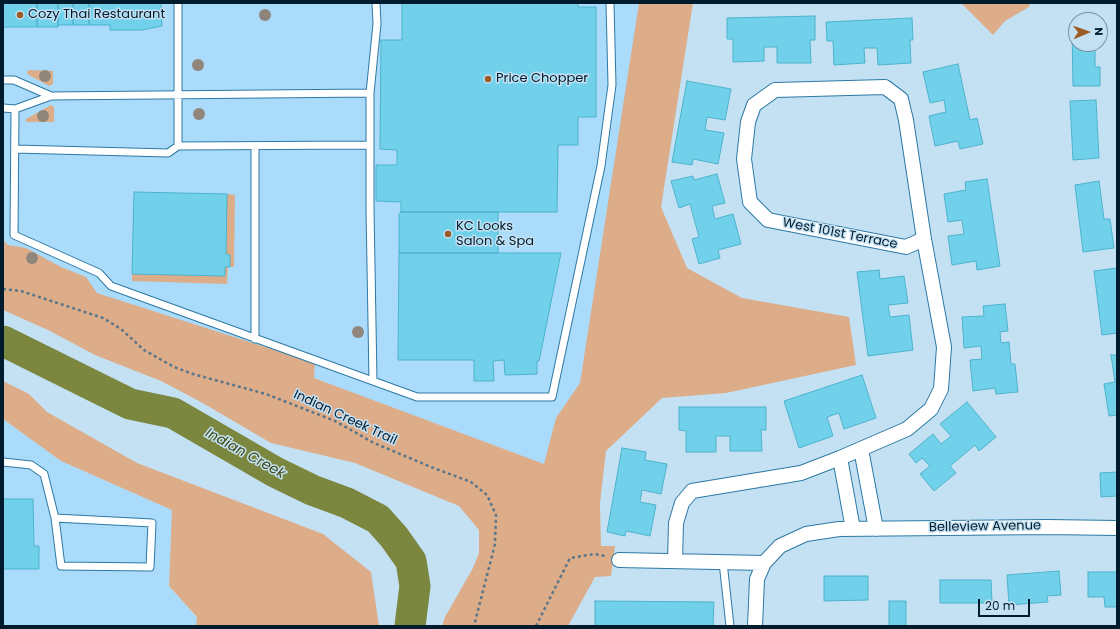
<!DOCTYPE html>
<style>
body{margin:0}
#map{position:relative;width:1120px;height:629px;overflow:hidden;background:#c4e1f4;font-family:Poppins,sans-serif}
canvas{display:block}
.frame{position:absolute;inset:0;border:4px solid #001b2c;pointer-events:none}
.north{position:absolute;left:1068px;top:12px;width:40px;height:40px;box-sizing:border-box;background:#c4e1f4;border:1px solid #7692a4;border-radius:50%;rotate:88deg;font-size:11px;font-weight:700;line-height:16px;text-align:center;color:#001b2c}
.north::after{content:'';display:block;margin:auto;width:14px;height:18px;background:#9b5b24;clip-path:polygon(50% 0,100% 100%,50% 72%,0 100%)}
.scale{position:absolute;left:978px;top:599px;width:52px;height:18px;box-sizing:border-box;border:2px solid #001b2c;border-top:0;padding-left:5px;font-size:12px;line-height:14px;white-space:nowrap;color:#001b2c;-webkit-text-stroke:3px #c4e1f4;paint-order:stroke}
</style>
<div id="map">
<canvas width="1120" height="629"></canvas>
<div class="frame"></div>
<div class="north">N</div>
<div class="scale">20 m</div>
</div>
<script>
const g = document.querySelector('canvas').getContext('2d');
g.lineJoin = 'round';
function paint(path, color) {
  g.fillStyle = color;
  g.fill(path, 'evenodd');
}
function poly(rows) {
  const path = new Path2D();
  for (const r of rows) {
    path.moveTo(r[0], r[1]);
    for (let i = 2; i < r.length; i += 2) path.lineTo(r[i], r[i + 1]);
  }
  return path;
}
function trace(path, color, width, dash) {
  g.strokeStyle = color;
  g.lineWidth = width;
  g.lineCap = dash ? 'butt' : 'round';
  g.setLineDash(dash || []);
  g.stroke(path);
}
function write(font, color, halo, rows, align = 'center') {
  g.font = font + ' Poppins,sans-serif';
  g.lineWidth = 3;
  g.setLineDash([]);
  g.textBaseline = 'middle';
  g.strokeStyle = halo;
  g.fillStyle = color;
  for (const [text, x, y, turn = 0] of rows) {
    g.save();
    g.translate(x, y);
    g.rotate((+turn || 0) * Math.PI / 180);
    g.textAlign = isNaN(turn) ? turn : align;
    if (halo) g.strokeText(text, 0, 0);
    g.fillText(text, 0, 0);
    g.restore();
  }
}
paint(poly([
 [3,3,654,3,570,482,544,465,3,263],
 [3,419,61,461,172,510,169,586,197,618,196,626,3,626]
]), '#abdbfb');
paint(poly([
 [639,3,693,3,661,207,687,268,742,298,849,317,856,365,726,393,662,398,606,451,600,503,601,546,615,546,611,576,595,577,568,626,442,626,445,617,473,568,479,553,479,530,459,506,355,463,271,443,201,402,161,381,95,355,48,330,3,310,3,240,8,245,26,248,61,267,86,277,97,293,315,363,314,378,544,464,556,418,580,383],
 [961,3,1030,3,1029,7,1005,21,993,35],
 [28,70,53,71,53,84,49,86,27,74],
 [51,105,54,107,54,122,26,122,26,119],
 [227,194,235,195,234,267,230,267,230,255,226,254],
 [225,267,228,267,227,284,132,281,132,274,225,276],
 [3,381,29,394,47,412,137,463,323,534,371,572,379,626,196,626,197,617,169,586,172,510,61,461,3,419]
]), '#ddac89');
trace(poly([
 [3,341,130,404,173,413,275,472,312,490,347,503,378,519,394,537,411,561,415,586,410,626]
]), '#7b873f', 31);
const building = poly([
 [3,3,37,3,37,27,3,27,3,3],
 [37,3,58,3,58,27,37,27,37,3],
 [58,3,73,3,73,25,58,25,58,3],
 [73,3,89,3,89,25,73,25,73,3],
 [89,3,161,3,162,26,142,30,110,30,110,25,89,25,89,3],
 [402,3,578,3,578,7,596,7,596,117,578,117,578,145,558,145,557,212,401,212,401,202,376,201,376,165,397,165,397,150,380,149,381,40,402,40,402,3],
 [815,16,815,40,810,40,811,63,777,63,777,47,764,47,764,61,733,62,733,39,727,39,727,18,815,16],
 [912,18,913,40,910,40,911,63,878,65,877,48,864,48,865,63,834,65,833,41,827,41,826,22,912,18],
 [1072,26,1076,26,1076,44,1095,44,1095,67,1100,67,1100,86,1073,86,1072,26],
 [958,64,970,120,977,118,983,144,960,149,958,141,935,146,929,116,946,112,944,100,930,103,923,72,958,64],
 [687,81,731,89,725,120,707,117,705,130,724,133,718,164,693,159,692,165,672,162,687,81],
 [1096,100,1099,158,1073,160,1070,101,1096,100],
 [717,174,725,203,712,206,715,219,733,214,741,244,718,250,720,258,699,264,692,239,699,237,690,204,679,208,671,181,693,176,694,180,717,174],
 [987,179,1000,266,977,270,976,261,952,265,948,236,964,234,962,220,948,222,944,194,966,190,965,182,987,179],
 [1099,181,1104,219,1110,219,1114,248,1083,252,1075,185,1099,181],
 [134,192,227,194,226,254,230,255,230,267,225,267,225,276,132,274,134,192],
 [401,212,498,212,498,253,399,253,399,214,401,212],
 [399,253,561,253,539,361,537,361,537,374,505,375,504,360,493,361,494,381,474,381,474,360,398,360,399,253],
 [1117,268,1117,333,1102,335,1094,271,1117,268],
 [879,270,880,279,904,276,908,303,888,305,890,317,909,315,913,350,868,356,857,272,879,270],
 [1005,304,1008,331,1000,332,1001,343,1009,342,1011,364,1015,364,1018,392,996,394,995,388,973,391,970,360,982,359,981,346,964,348,962,317,984,316,983,306,1005,304],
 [1111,355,1117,355,1117,415,1109,416,1104,384,1115,382,1111,355],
 [862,375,876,418,844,429,839,413,827,417,833,436,799,448,784,401,862,375],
 [967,402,996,437,979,451,975,445,950,466,956,473,934,491,920,474,930,466,922,458,916,463,909,454,933,434,941,444,951,436,940,424,967,402],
 [679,407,766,407,766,430,761,430,762,451,730,451,730,436,716,436,716,452,686,452,686,431,679,430,679,407],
 [622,448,646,452,645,460,667,464,661,494,642,490,640,502,656,505,650,536,626,531,625,536,607,532,622,448],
 [1117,472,1117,496,1101,497,1100,473,1117,472],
 [3,499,33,499,34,546,39,546,39,569,3,569,3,499],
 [1059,571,1061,595,1047,596,1048,602,1009,605,1007,575,1059,571],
 [1088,572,1117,572,1117,607,1105,607,1104,597,1088,597,1088,572],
 [824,576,868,576,868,600,824,601,824,576],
 [940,580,991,580,992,603,940,603,940,580],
 [595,601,714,602,713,626,595,626,595,601],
 [889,601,906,601,906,626,889,626,889,601]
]);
paint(building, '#71d1ea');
trace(building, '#4db2cc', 1);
const lane = poly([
 [178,3,178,146,370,145],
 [3,80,14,80,51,96],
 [3,108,15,109,51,96,370,93],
 [15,109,14,235,99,273,111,286,417,397,552,397,601,166,612,85,610,3],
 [255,146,255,339],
 [15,149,168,153,178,146],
 [373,381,370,208,370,93,377,24,376,3],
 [3,462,31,465,44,474,55,518,61,566,150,567,152,523,55,518],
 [723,562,730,626]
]);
const street = poly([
 [861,449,876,529],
 [840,458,853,529],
 [619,560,764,563],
 [675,561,676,523,682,503,692,491,801,473,840,458,907,429,931,409,941,389,944,347,924,239,906,120,901,99,885,87,775,90,754,105,748,122,744,159,750,202,768,220,906,247,924,239],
 [755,626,757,579,764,563,780,546,806,534,839,529,1048,527,1117,528]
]);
trace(lane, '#2c79a4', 9);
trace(street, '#2c79a4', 16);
trace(poly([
 [3,289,21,291,103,318,121,329,144,350,174,367,193,374,266,394,335,421,374,443,431,467,471,482,487,495,496,515,495,544,474,626],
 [536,626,570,558,595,554,605,556]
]), '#5a7688', 2.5, [3, 3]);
trace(lane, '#fff', 7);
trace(street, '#fff', 14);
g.fillStyle = '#8f857a';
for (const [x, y] of [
 [265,15],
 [198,65],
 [45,76],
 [199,114],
 [43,116],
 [32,258],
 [358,332]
]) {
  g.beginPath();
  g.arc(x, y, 6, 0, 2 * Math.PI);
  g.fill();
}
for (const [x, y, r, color] of [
 [20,15,4,"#9b5b24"],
 [488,79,4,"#9b5b24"],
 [448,234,4,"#9b5b24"]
]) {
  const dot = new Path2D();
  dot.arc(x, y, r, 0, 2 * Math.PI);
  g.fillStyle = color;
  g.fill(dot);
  trace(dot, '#c4e1f4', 1.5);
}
write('13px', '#001b2c', '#c4e1f4', [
 ["Cozy Thai Restaurant",28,15],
 ["Price Chopper",496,79],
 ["KC Looks",456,227],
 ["Salon & Spa",456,242]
], 'left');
write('13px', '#001b2c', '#c4e1f4', [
 ["West 101st Terrace",840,234,11],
 ["Indian Creek Trail",345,418,25],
 ["Belleview Avenue",985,527,-1]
]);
write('italic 14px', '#414912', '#c4e1f4', [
 ["Indian Creek",245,454,29]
]);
</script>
